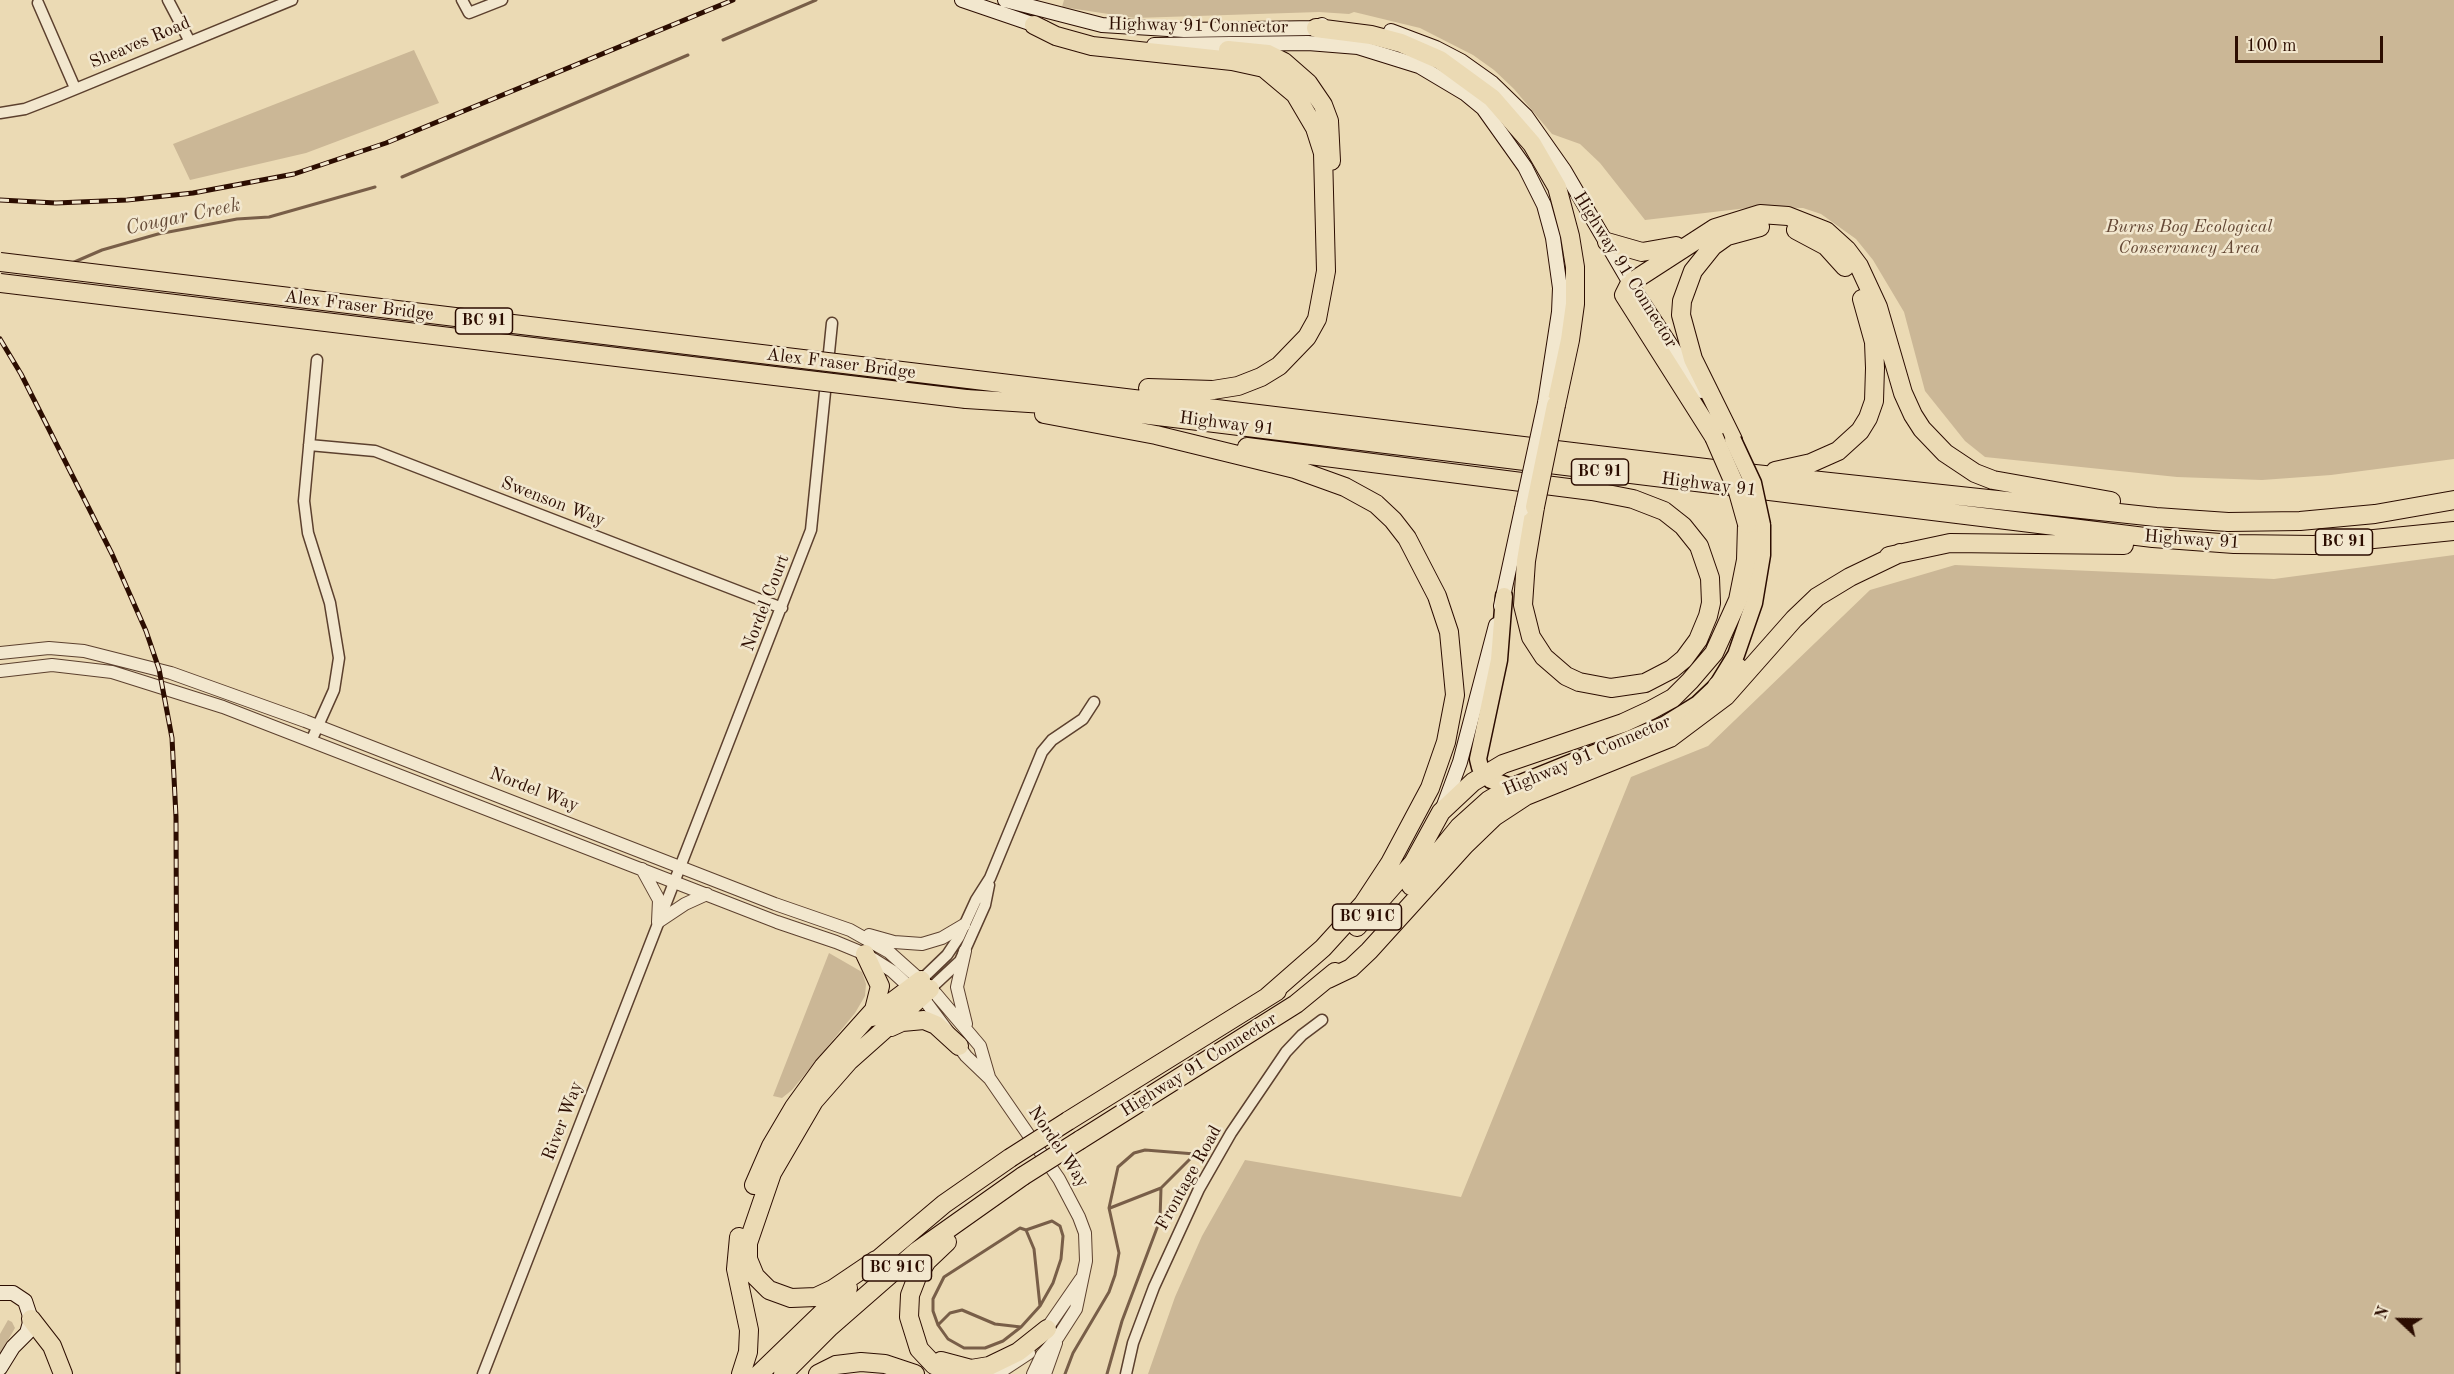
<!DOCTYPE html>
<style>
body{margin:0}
#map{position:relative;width:2454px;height:1374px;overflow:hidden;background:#ebdab4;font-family:"Old Standard TT",serif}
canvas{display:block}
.north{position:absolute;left:2370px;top:1290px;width:60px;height:60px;-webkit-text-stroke:4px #f2e7ce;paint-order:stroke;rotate:292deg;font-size:16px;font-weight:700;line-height:24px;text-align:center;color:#2c0d01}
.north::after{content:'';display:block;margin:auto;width:21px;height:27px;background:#2c0d01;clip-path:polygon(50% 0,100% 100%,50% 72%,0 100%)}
.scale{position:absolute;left:2235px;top:36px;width:148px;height:27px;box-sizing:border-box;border:3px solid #2c0d01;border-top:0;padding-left:8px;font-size:18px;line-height:21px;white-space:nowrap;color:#2c0d01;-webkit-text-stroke:4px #f2e7ce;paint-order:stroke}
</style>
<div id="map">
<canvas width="2454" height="1374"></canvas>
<div class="north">N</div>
<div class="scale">100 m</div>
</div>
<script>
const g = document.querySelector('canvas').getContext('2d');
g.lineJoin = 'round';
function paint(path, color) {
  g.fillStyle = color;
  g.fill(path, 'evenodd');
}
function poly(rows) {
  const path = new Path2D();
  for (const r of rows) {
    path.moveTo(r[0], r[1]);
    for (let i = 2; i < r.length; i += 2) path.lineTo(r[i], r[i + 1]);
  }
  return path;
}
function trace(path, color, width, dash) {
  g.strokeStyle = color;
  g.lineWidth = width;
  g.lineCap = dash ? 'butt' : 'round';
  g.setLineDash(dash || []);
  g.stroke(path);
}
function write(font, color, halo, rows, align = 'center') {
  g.font = font + ' "Old Standard TT",serif';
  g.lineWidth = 5;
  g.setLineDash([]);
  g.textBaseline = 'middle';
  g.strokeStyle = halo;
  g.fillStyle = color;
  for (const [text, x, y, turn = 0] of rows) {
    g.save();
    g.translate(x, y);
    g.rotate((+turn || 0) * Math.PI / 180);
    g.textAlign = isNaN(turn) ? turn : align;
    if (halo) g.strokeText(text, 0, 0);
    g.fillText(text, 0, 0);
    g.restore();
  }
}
paint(poly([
 [1064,0,2454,0,2454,459,2331,475,2262,480,2177,477,1985,457,1965,441,1925,391,1904,312,1873,260,1856,239,1821,214,1803,208,1756,207,1645,220,1600,163,1580,144,1552,134,1514,89,1494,70,1473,55,1420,28,1354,12,1349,14,1319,12,1135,18,1062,7],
 [414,50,439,103,306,153,190,180,173,144],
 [2454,555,2454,1374,1148,1374,1175,1297,1202,1236,1245,1160,1461,1197,1631,777,1708,746,1870,590,1955,565,2274,579],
 [829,953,862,972,866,984,865,996,855,1013,792,1090,782,1098,773,1096],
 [8,1320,12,1322,15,1328,0,1354,0,1334]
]), '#cbb796');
trace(poly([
 [723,40,816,0],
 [402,177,688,55],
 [72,263,102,250,158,234,237,219,269,217,375,187],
 [1110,1208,1161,1188,1195,1154],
 [1026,1230,1052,1221,1060,1226,1063,1236,1061,1259,1053,1283,1040,1306,1021,1327,1003,1341,985,1348,964,1348,948,1339,938,1325,933,1311,933,1299,944,1277,1020,1228,1026,1230,1034,1249,1040,1306],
 [938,1325,950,1313,962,1310,995,1324,1021,1327],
 [1065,1374,1073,1353,1109,1292,1115,1275,1119,1253,1109,1208,1118,1167,1134,1153,1145,1150,1195,1154],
 [1107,1374,1122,1321,1160,1220,1161,1188]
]), '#785e48', 3);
const minor = poly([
 [168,0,189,40],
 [462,0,469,13,502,0],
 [38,3,75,88],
 [0,113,25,109,56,97,292,0],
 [309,445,375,451,782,608],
 [312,739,334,690,339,658,330,603,308,533,304,501,317,360],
 [921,980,947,955,959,937,976,900,990,878,1042,752,1052,740,1083,719,1094,702],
 [930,989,960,961,985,905,989,885],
 [483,1374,811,530,832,323],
 [1126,1374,1133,1343,1154,1287,1199,1189,1231,1133,1286,1052,1302,1035,1322,1020]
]);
const tertiary = poly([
 [0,653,49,648,84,651,171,673,305,721,775,904,850,930,889,952,936,994,980,1046,989,1077],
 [0,671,52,665,112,672,223,707,777,922,836,942,865,954,892,971,926,1002,966,1056,990,1079,1059,1179,1079,1217,1085,1233,1086,1261,1076,1309,1058,1337,1042,1355,1033,1374],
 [642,869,659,900,658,922],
 [658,922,685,904,707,894],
 [869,935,894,942,922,944,942,938,964,925],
 [965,951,957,987,966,1024],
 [1043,1334,1081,1279],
 [997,1374,1029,1353],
 [1045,1374,1056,1343]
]);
const secondary = poly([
 [962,0,1044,28],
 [1005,0,1102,25,1184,30,1316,28,1322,25],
 [1391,31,1436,48,1461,61,1492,83,1526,116,1564,170,1630,283,1701,391],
 [1154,45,1308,43,1358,47,1419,66,1466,94,1483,108,1525,167,1544,205,1553,238,1560,288,1559,312,1545,403],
 [1501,606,1522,509],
 [1443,808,1460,762,1496,625],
 [0,1293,13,1293,25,1301,31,1319,27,1333,13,1347,0,1368]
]);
const trunk = poly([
 [1504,596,1499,660,1478,759,1480,767,1491,780,1511,787,1664,725,1698,704,1717,686,1736,655,1754,603,1762,555,1762,525]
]);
const motorway = poly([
 [1034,25,1056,36,1092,46,1232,61,1264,68,1295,94,1315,128,1323,153,1326,271,1317,319,1307,337,1279,366,1261,377,1238,386,1213,390,1148,388],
 [1316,28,1371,35,1401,43,1440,60,1492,98,1532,144,1557,187,1570,236,1575,267,1575,304,1570,340,1556,405],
 [1228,50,1268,54,1284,62,1308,83,1323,105,1329,121,1331,161],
 [1796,230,1826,246,1845,267],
 [1607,242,1642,252,1676,246],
 [968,379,1755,474,2156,517,2228,522,2300,521,2375,514,2454,500],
 [966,399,1076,406,2153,538,2234,544,2314,545,2454,531],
 [1044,414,1156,435,1295,469,1345,487,1376,504,1393,520,1407,538,1437,596,1449,632,1455,695,1446,742,1430,788,1390,863,1363,904,1323,948,1267,997],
 [1714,437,1624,295,1630,283,1715,228,1760,214,1788,216,1826,231,1847,250,1859,266,1878,307,1903,393,1913,415,1922,429,1945,453,1975,473,1993,480,2111,501],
 [1733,440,1693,359,1681,315,1682,301,1693,271,1713,246,1727,236,1760,227],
 [1247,447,1592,491,1633,499,1664,511,1683,526,1699,546,1710,578,1711,603,1708,616,1698,640,1684,659,1672,669,1645,683,1611,688,1579,682,1566,676,1544,657,1531,637,1523,605,1526,561,1535,507],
 [1775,471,1811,463,1838,451,1860,431,1868,418,1874,401,1875,368,1874,342,1862,299],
 [1889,556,1950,543,2124,545],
 [1717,686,1738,667],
 [1411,886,1459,827,1489,800,1511,787],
 [1357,927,1413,863,1441,812,1473,782,1503,764,1623,723,1651,710,1673,698,1690,681,1714,653,1738,600,1746,560,1747,524],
 [1328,979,1351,968,1369,951,1465,845,1494,817,1526,796,1670,738,1726,696,1794,619,1817,597,1850,577,1900,553],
 [872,1017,921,980],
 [891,1027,902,1022,924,1020,936,1025,959,1046],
 [1068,1121,1277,991],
 [1080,1140,1296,1004,1335,972],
 [754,1185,771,1146,794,1107,823,1067,874,1010,880,986,865,954],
 [739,1237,736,1269,749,1330,748,1352,741,1374],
 [947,1242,927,1261,917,1277,910,1295,909,1317,919,1349,934,1365,951,1374],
 [876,1260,833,1289,816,1297,791,1298,769,1290,755,1276,748,1259,748,1243,772,1173,814,1101,849,1061,930,989],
 [868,1268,944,1204,1010,1158],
 [31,1319,52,1346,63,1374],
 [941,1361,971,1369,989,1366,1018,1352,1047,1329],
 [759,1374,848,1288],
 [783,1374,830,1327,917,1251,1023,1176],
 [818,1374,836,1365,861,1362,885,1364,915,1374]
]);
trace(minor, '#5c402e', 13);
trace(tertiary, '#5c402e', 14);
trace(secondary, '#2c0d01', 16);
trace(trunk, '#2c0d01', 19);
trace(motorway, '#2c0d01', 20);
trace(minor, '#f2e7ce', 10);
trace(tertiary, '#f2e7ce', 12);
trace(secondary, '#f2e7ce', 14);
trace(trunk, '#ebdab4', 16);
trace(motorway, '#ebdab4', 18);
const rail = poly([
 [0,200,56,203,127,200,193,193,294,174,386,143,733,0],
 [0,339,21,374,112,554,146,631,159,669,172,738,176,817,178,1374]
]);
trace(rail, '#2c0d01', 5);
trace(rail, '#f2e7ce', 3, [9]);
const secondaryBridge = poly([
 [1522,509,1545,403]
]);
const trunkBridge = poly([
 [1733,440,1753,483,1762,525]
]);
const motorwayBridge = poly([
 [0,262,968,379],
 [0,283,966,399],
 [1714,437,1738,492,1747,524],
 [1535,507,1556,405],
 [1010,1158,1068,1121],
 [1023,1176,1080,1140]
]);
trace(secondaryBridge, '#2c0d01', 16, []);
trace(trunkBridge, '#2c0d01', 19, []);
trace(motorwayBridge, '#2c0d01', 20, []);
trace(secondaryBridge, '#f2e7ce', 14);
trace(trunkBridge, '#ebdab4', 16);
trace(motorwayBridge, '#ebdab4', 18);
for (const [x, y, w] of [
 [484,321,57],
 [1600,472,57],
 [2344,542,57],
 [1367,917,69],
 [897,1268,69]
]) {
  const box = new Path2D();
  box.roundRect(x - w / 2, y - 13, w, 26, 4.5);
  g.fillStyle = '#f2e7ce';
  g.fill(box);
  trace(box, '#2c0d01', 1.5);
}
write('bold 16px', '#2c0d01', null, [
 ["BC 91",484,321],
 ["BC 91",1600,472],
 ["BC 91",2344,542],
 ["BC 91C",1367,917],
 ["BC 91C",897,1268]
]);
write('18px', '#2c0d01', '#f2e7ce', [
 ["Highway 91 Connector",1198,26,1],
 ["Sheaves Road",140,43,-23],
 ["Highway 91 Connector",1625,270,58],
 ["Alex Fraser Bridge",359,306,7],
 ["Alex Fraser Bridge",841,364,7],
 ["Highway 91",1227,424,7],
 ["Highway 91",1709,485,7],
 ["Swenson Way",553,502,21],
 ["Highway 91",2192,540,4],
 ["Nordel Court",766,603,-69],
 ["Highway 91 Connector",1587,756,-23],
 ["Nordel Way",534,790,21],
 ["Highway 91 Connector",1199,1065,-32],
 ["River Way",563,1121,-69],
 ["Nordel Way",1058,1147,56],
 ["Frontage Road",1189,1178,-61]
]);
write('italic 18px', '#644835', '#f2e7ce', [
 ["Burns Bog Ecological",2189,227],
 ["Conservancy Area",2189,248]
]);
write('italic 20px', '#654a36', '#f2e7ce', [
 ["Cougar Creek",183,217,-12]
]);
</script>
